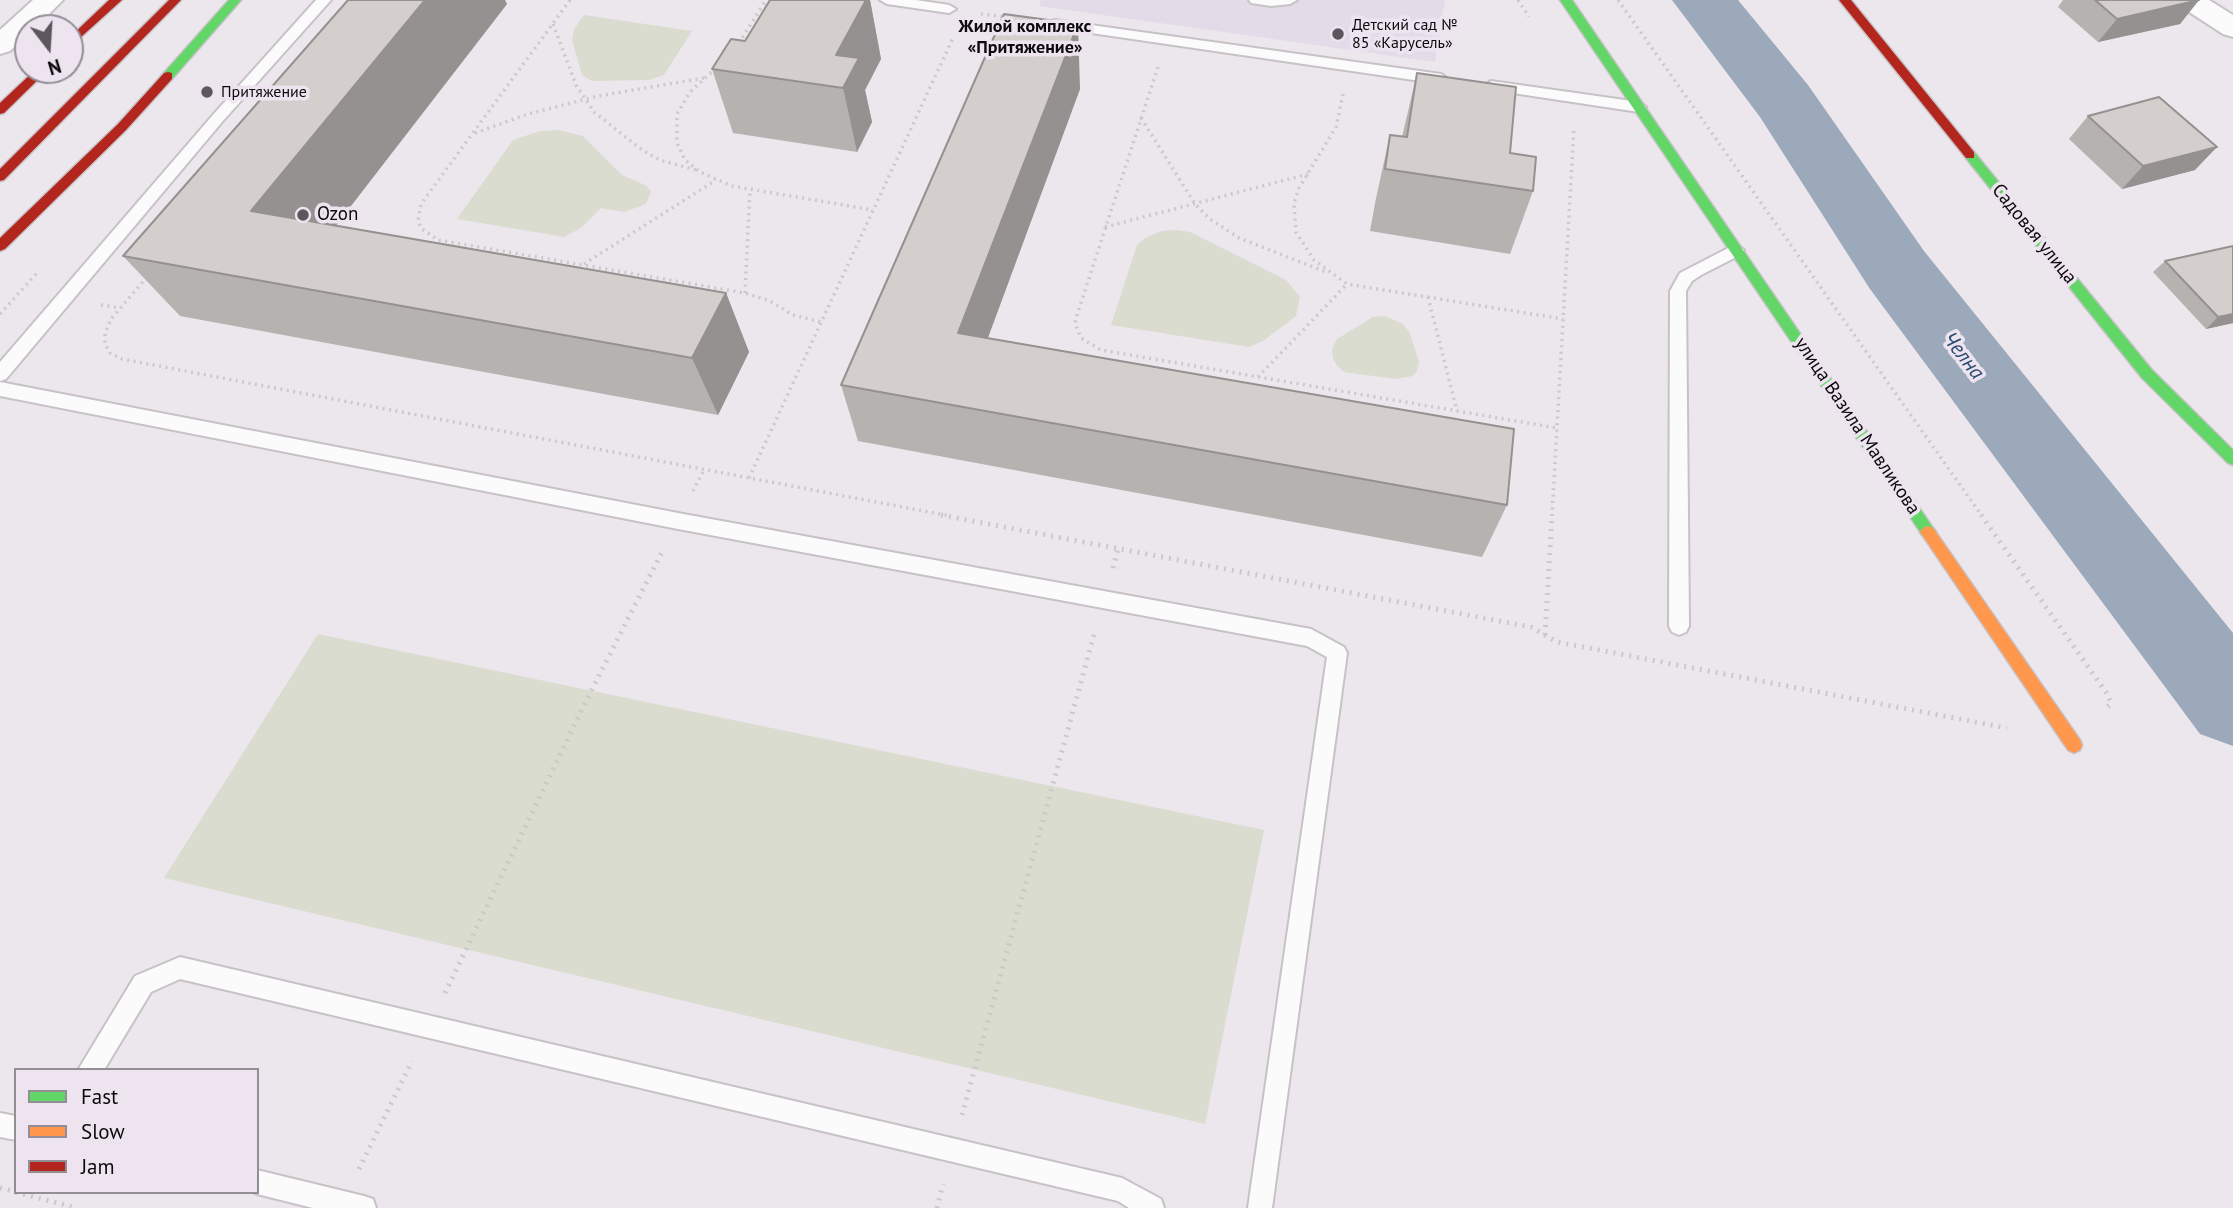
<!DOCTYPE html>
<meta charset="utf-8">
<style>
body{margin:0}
#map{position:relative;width:2233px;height:1208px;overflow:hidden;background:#ece7ed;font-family:"PT Sans",sans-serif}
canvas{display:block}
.legend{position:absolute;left:14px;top:1068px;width:245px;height:126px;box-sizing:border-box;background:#ede4f0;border:2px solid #938d96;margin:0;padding:9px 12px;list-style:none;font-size:21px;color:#0d0a0e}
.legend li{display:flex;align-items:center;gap:14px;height:35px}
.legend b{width:35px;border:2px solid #938d96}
.north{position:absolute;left:14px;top:14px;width:70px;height:70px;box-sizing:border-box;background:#ede4f0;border:2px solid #938d96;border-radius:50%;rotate:163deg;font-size:19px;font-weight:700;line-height:28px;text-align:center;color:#0d0a0e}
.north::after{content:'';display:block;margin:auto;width:24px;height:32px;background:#5b575c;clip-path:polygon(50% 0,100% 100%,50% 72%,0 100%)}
</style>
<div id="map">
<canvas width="2233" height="1208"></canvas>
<ul class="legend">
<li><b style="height:9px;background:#63d668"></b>Fast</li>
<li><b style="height:9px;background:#ff974d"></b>Slow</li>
<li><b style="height:9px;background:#b3261e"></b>Jam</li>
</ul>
<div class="north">N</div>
</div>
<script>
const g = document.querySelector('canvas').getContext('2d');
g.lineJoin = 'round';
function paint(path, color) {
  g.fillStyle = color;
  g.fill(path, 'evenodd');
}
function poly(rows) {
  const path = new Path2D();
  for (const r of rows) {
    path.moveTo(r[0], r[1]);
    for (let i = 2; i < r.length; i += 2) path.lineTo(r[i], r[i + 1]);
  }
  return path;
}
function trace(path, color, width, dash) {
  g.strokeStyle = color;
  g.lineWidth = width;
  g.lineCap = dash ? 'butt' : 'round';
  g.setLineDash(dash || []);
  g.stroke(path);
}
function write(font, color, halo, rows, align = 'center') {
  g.font = font + ' "PT Sans",sans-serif';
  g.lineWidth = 7;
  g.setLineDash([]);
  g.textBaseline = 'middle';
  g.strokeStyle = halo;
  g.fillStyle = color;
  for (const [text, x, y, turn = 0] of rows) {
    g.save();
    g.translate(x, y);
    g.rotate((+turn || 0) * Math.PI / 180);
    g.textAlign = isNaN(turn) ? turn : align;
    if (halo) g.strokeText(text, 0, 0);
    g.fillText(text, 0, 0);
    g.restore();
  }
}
paint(poly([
 [1041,0,1445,0,1435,62,1039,6]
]), '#e4dbe9');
paint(poly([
 [584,15,692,31,664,75,649,80,592,81,582,75,572,40,574,29],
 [558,130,583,136,622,175,647,186,651,192,646,204,624,212,601,208,581,228,564,237,457,219,513,140,540,131],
 [1176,230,1190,232,1286,280,1300,297,1296,316,1263,341,1249,347,1111,325,1137,245,1145,238,1162,231],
 [1385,316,1401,323,1409,331,1419,362,1417,371,1413,376,1395,379,1344,372,1338,367,1333,359,1332,349,1337,339,1373,317],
 [318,634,1264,830,1205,1124,164,878]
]), '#d9dccf');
paint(poly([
 [1672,0,1738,0,1808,85,1924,251,2233,633,2233,746,2200,734,1870,289,1760,117,1672,0]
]), '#9ca9bb');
const lane = poly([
 [316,0,331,0,222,122,6,379,0,381,0,362,212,116,316,0],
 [880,0,916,0,949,5,956,9,949,13,887,4,880,0],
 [1249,0,1297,0,1290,4,1271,6,1251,3,1249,0],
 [1055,20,1441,74,1448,79,1441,84,1050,27,1050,21,1055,20],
 [1491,81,1639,102,1646,107,1639,112,1486,89,1484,86,1491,81],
 [1736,244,1744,250,1742,254,1701,275,1692,281,1686,291,1689,626,1686,632,1679,635,1672,632,1669,626,1670,291,1680,273,1736,244],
 [0,382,678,513,1311,629,1344,647,1347,653,1272,1208,1248,1208,1327,657,1307,646,678,529,0,396,0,382],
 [180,957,1122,1178,1161,1199,1164,1208,1129,1208,1118,1201,180,979,151,992,104,1070,78,1070,135,976,180,957],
 [0,1113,16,1116,16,1140,0,1137,0,1113],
 [257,1170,364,1196,373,1199,376,1208,313,1208,257,1194,252,1192,257,1192,257,1170]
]);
const street = poly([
 [33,0,63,0,35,28,28,28,28,35,10,51,0,54,0,30,33,0],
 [2176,0,2209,0,2233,15,2233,37,2223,34,2180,6,2176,0]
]);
const fast = poly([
 [229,0,241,0,172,79,164,79,164,73,229,0],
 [1560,0,1572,0,1933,528,1936,532,1933,536,1923,536,1560,0],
 [1970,151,1974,152,2152,370,2233,450,2233,465,2228,463,2142,378,1966,158,1964,155,1970,151]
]);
const slow = poly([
 [1928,526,1933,528,2080,740,2082,745,2080,750,2074,753,2068,750,1923,536,1920,532,1923,528,1928,526]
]);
const jam = poly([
 [109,0,122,0,70,47,70,37,109,0],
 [169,0,181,0,4,180,0,181,0,169,169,0],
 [1839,0,1851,0,1974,152,1974,158,1966,158,1839,0],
 [35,70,48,70,4,113,0,114,0,103,35,70],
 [168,72,172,73,172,79,126,130,5,249,0,251,0,238,118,124,164,73,168,72]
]);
trace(lane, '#c6c2c6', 4);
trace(street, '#c6c2c6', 4);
trace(fast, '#c6c2c6', 3);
trace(slow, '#c6c2c6', 3);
trace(jam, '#c6c2c6', 3);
trace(poly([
 [570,0,421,204,418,221,422,229,438,240,745,293,770,301,793,315,821,322],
 [1518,0,1529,17],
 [1618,0,1982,516],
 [981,14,1005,17],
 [553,24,576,85,594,112,642,150,660,160,696,170],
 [739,43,766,0],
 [1158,67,1077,315,1075,323,1081,338,1101,350,1557,428],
 [716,68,690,92,677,114,677,143,685,160,700,172,732,186,873,210],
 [1343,94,1336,127,1299,188,1294,203,1296,232,1314,260,1347,284,1563,319],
 [1141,118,1195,204,1210,219,1239,238,1326,272],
 [475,133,528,114,598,96,704,78],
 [1105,227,1308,174],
 [584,264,716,180],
 [147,277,111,319,105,333,105,344,110,353,122,359,950,516],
 [745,293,750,189],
 [1428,297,1457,411],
 [101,305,120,308],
 [0,314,37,273],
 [1258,377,1347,284],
 [749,478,953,38],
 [693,491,704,470],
 [1552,516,1574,127]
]), '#cac9ca', 3.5, [2, 4.5]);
trace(poly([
 [941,515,1531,627,1557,642,2007,728],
 [1981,515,2108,695,2111,704,2105,709],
 [1113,568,1118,549],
 [1545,635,1552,515],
 [445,993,585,703,662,552],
 [962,1115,1095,631],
 [359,1169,412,1061],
 [0,1188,77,1208],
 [937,1208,943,1184]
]), '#cac9ca', 5, [2, 6]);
paint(lane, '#fcfbfc');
paint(street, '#fcfbfc');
paint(fast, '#63d668');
paint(slow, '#ff974d');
paint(jam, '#b3261e');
paint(poly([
 [770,0,870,0,881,59,865,90,872,122,857,152,733,133,712,69,745,41],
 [2063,0,2199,0,2180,24,2098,42,2058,7],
 [507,4,336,225,726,293,749,352,718,415,180,316,123,256],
 [1417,73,1533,191,1510,254,1370,231,1376,198,1390,135,1402,137],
 [1080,89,988,338,1507,505,1482,557,858,441,841,385],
 [2088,116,2195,170,2122,189,2069,139],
 [2233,246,2233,323,2206,329,2153,272,2165,261]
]), '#b6b2b0');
paint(poly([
 [425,0,505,0,507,4,300,272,251,211],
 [866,0,870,0,881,59,865,90,872,122,857,152,836,55],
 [2199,0,2180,24,2098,42,2117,19],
 [1078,24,1080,89,968,391,958,333],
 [2217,147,2195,170,2122,189,2143,166],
 [726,293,749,352,718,415,692,358],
 [2233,314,2233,323,2206,329,2218,317]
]), '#949190');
const building = poly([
 [348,0,425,0,251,211,726,293,692,358,123,256,348,0],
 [770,0,866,0,836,55,859,58,843,88,712,69,731,39,745,41,770,0],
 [2095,0,2199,0,2117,19,2095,0],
 [1004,14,1078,24,958,333,1514,429,1507,505,841,385,1004,14],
 [1417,73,1516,87,1510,153,1536,157,1533,191,1385,169,1390,135,1407,137,1417,73],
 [2159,97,2217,147,2143,166,2088,116,2159,97],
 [2233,246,2233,314,2218,317,2165,261,2233,246]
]);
paint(building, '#d4cfcd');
trace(building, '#949190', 2);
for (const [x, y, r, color] of [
 [1338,34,7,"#5b575c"],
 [207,92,7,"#5b575c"],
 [303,215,7,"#5b575c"]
]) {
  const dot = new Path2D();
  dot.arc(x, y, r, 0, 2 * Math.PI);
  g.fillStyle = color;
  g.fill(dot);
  trace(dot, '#ede4f0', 2.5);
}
write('16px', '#0d0a0e', '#ede4f0', [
 ["Детский сад №",1352,25],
 ["85 «Карусель»",1352,43],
 ["Притяжение",221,92]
], 'left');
write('bold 18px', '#0d0a0e', '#ede4f0', [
 ["Жилой комплекс",1025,27],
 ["«Притяжение»",1025,48]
]);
write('19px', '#0d0a0e', '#ede4f0', [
 ["Ozon",317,215]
], 'left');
write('19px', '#0d0a0e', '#ede4f0', [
 ["Садовая улица",2034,234,51],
 ["улица Вазила Мавликова",1857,426,56]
]);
write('italic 21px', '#2c4c70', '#ede4f0', [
 ["Челна",1963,356,52]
]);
</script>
